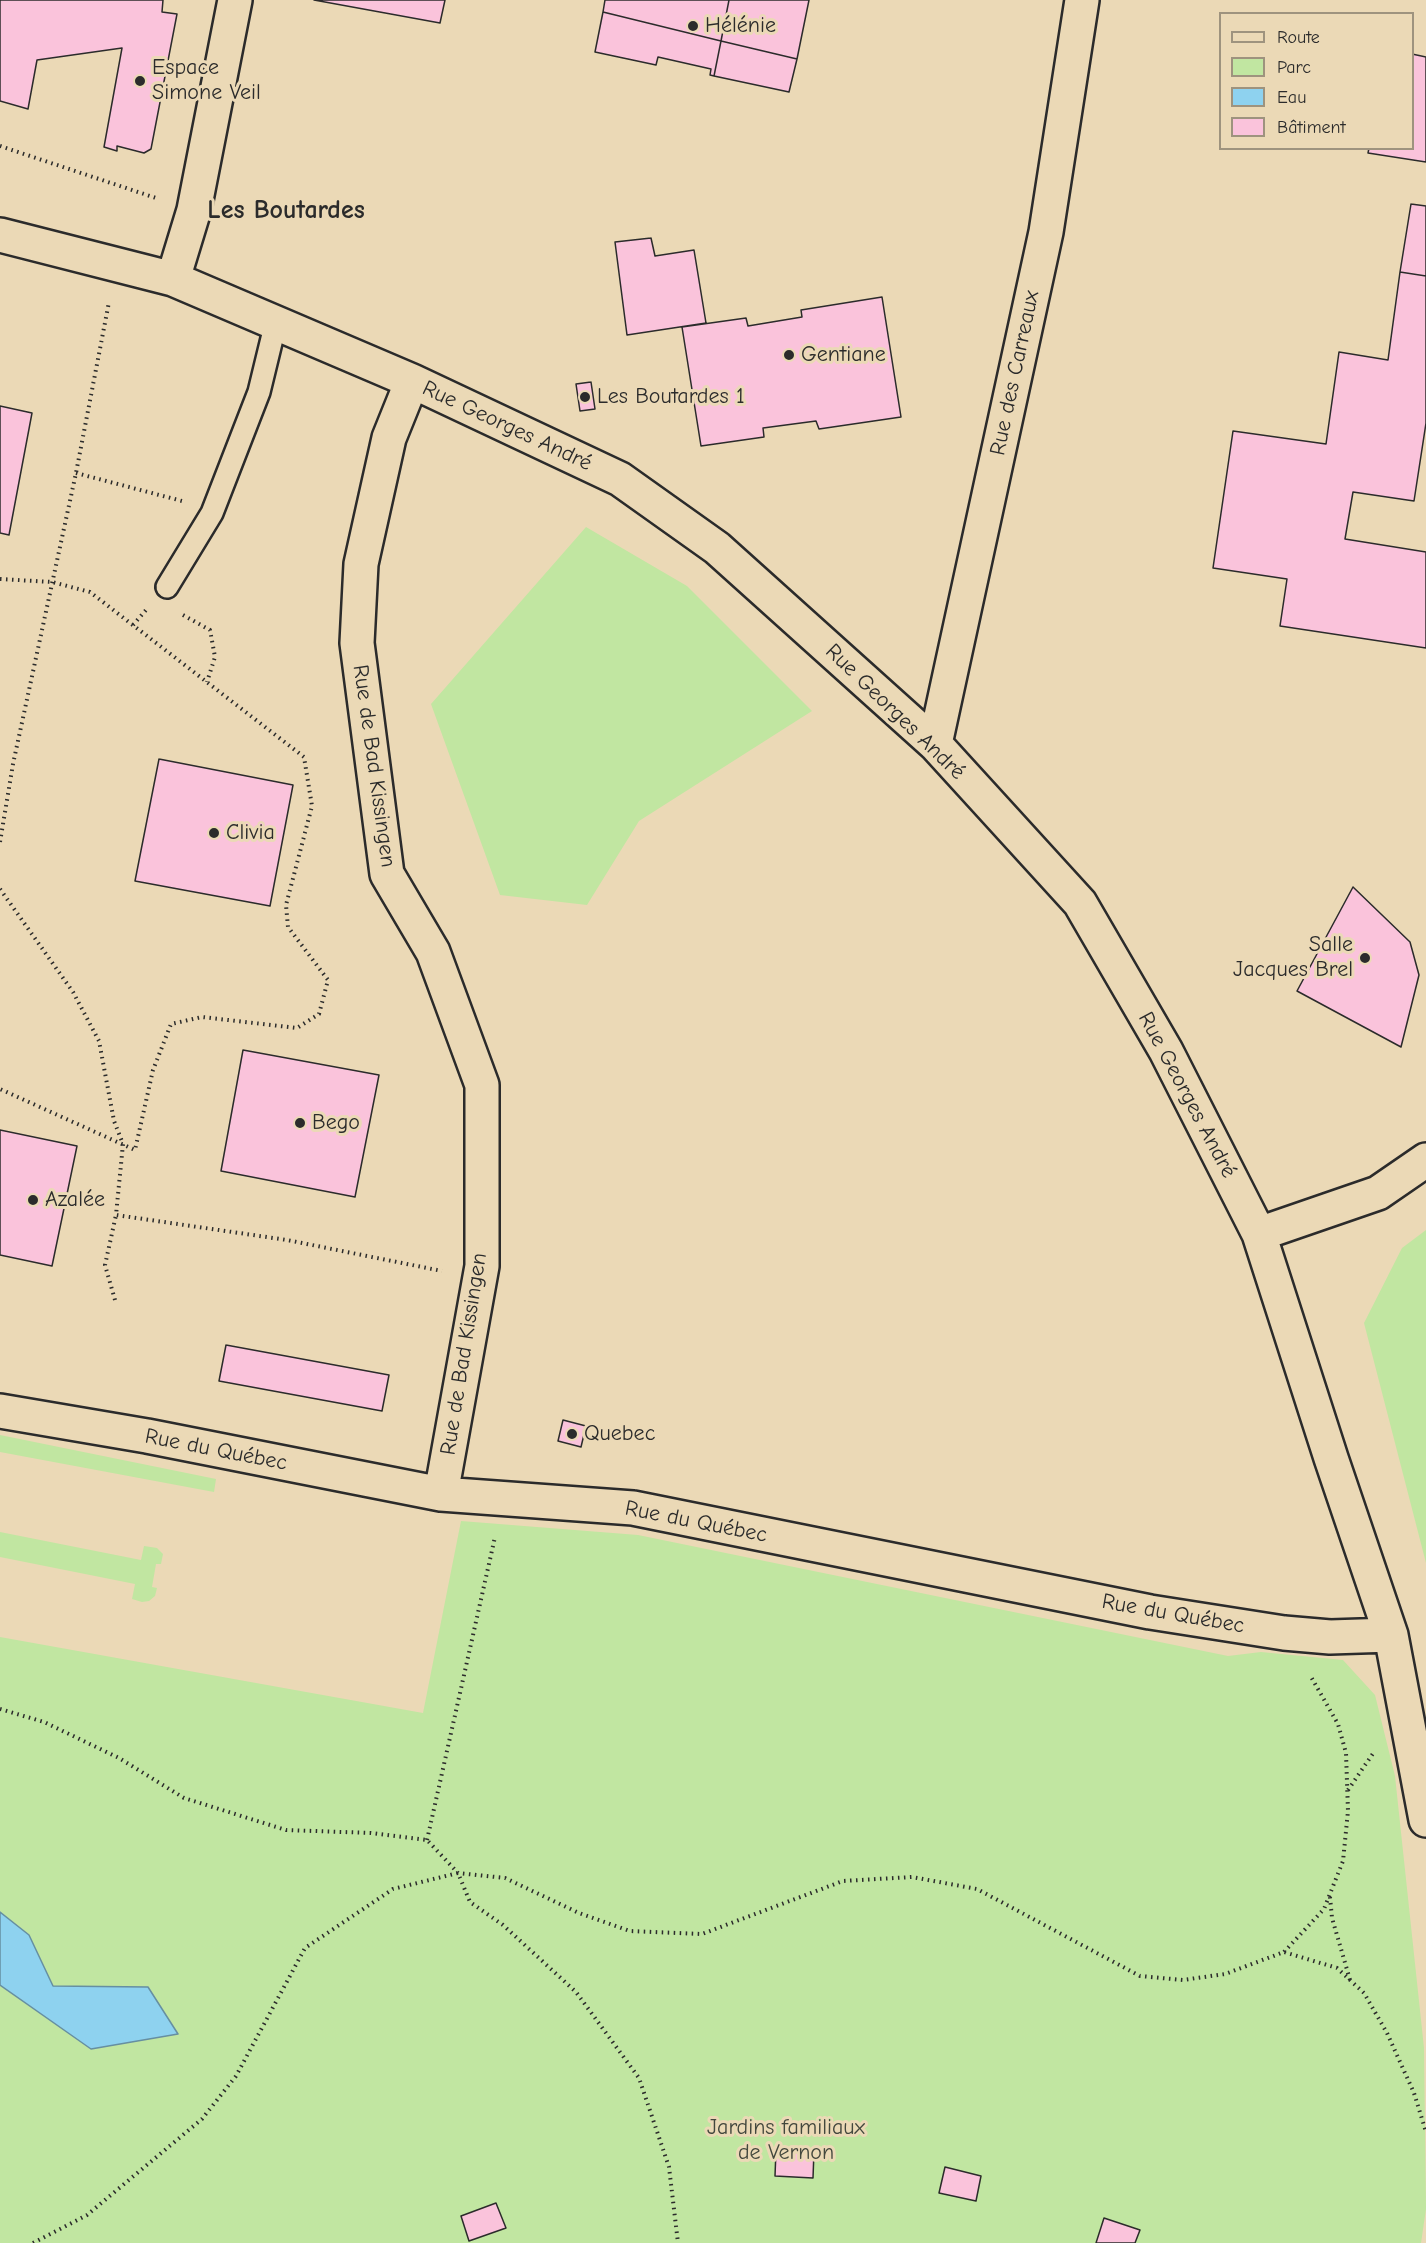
<!DOCTYPE html>
<meta charset="utf-8">
<style>
body{margin:0}
#map{position:relative;width:1426px;height:2243px;overflow:hidden;background:#ebd9b6;font-family:"Comic Neue",sans-serif}
canvas{display:block}
.legend{position:absolute;left:1219px;top:12px;width:195px;height:138px;box-sizing:border-box;background:#ebd9b6;border:2px solid #9e937e;margin:0;padding:8px 10px;list-style:none;font-size:18px;color:#2b2b2b}
.legend li{display:flex;align-items:center;gap:12px;height:30px}
.legend b{width:30px;border:2px solid #9e937e}
</style>
<div id="map">
<canvas width="1426" height="2243"></canvas>
<ul class="legend">
<li><b style="height:8px;background:#ebd9b6"></b>Route</li>
<li><b style="height:16px;background:#c1e6a1"></b>Parc</li>
<li><b style="height:16px;background:#8ed2ef"></b>Eau</li>
<li><b style="height:16px;background:#fac3db"></b>Bâtiment</li>
</ul>
</div>
<script>
const g = document.querySelector('canvas').getContext('2d');
g.lineJoin = 'round';
function paint(path, color) {
  g.fillStyle = color;
  g.fill(path, 'evenodd');
}
function poly(rows) {
  const path = new Path2D();
  for (const r of rows) {
    path.moveTo(r[0], r[1]);
    for (let i = 2; i < r.length; i += 2) path.lineTo(r[i], r[i + 1]);
  }
  return path;
}
function trace(path, color, width, dash) {
  g.strokeStyle = color;
  g.lineWidth = width;
  g.lineCap = dash ? 'butt' : 'round';
  g.setLineDash(dash || []);
  g.stroke(path);
}
function write(font, color, halo, rows, align = 'center') {
  g.font = font + ' "Comic Neue",sans-serif';
  g.lineWidth = 6;
  g.setLineDash([]);
  g.textBaseline = 'middle';
  g.strokeStyle = halo;
  g.fillStyle = color;
  for (const [text, x, y, turn = 0] of rows) {
    g.save();
    g.translate(x, y);
    g.rotate((+turn || 0) * Math.PI / 180);
    g.textAlign = isNaN(turn) ? turn : align;
    if (halo) g.strokeText(text, 0, 0);
    g.fillText(text, 0, 0);
    g.restore();
  }
}
paint(poly([
 [586,527,687,586,812,711,639,821,587,905,500,895,431,704],
 [1426,1230,1426,1563,1364,1323,1402,1248],
 [0,1435,216,1479,214,1492,0,1452],
 [461,1521,638,1535,1228,1656,1261,1652,1343,1660,1375,1695,1395,1776,1424,2048,1426,2209,1421,2243,0,2243,0,1637,423,1713],
 [0,1532,141,1560,144,1546,157,1548,163,1554,161,1564,156,1564,152,1587,157,1588,155,1596,149,1601,142,1602,132,1599,135,1584,0,1557]
]), '#c1e6a1');
const water = poly([
 [0,1912,29,1935,53,1986,148,1987,178,2034,91,2049,0,1985,0,1912]
]);
paint(water, '#8ed2ef');
trace(water, '#668fa1', 1.5);
const building = poly([
 [0,0,163,0,162,12,177,14,151,149,144,153,117,146,117,151,104,147,122,48,37,60,28,109,0,101,0,0],
 [314,0,445,0,440,23,314,0],
 [605,0,729,0,721,41,603,12,605,0],
 [729,0,809,0,797,59,721,41,729,0],
 [603,12,721,41,714,76,710,75,711,69,658,57,656,65,595,52,603,12],
 [721,41,797,59,789,92,714,76,721,41],
 [1412,54,1426,57,1426,162,1368,153,1369,148,1412,148,1412,54],
 [1411,204,1426,206,1426,276,1400,272,1411,204],
 [651,238,655,256,694,250,706,323,627,335,615,242,651,238],
 [1400,272,1426,276,1426,423,1414,501,1353,492,1345,539,1426,552,1426,648,1280,626,1287,579,1213,568,1233,431,1326,444,1339,352,1388,360,1400,272],
 [882,297,901,417,819,429,816,421,763,428,764,437,701,446,682,327,746,318,748,326,802,317,801,310,882,297],
 [591,382,595,409,580,411,576,384,591,382],
 [0,406,32,413,9,535,0,533,0,406],
 [159,759,293,785,270,906,135,881,159,759],
 [1353,887,1410,942,1419,975,1401,1047,1297,991,1353,887],
 [243,1050,379,1075,355,1197,221,1171,243,1050],
 [0,1130,77,1146,52,1266,0,1255,0,1130],
 [226,1345,389,1375,382,1411,219,1381,226,1345],
 [563,1420,586,1426,581,1447,558,1441,563,1420],
 [776,2150,814,2151,813,2178,775,2176,776,2150],
 [945,2167,981,2176,976,2201,939,2193,945,2167],
 [496,2203,506,2228,469,2241,461,2216,496,2203],
 [1104,2218,1140,2230,1135,2243,1096,2243,1104,2218]
]);
paint(building, '#fac3db');
trace(building, '#2b2b2b', 1.5);
const lane = poly([
 [167,587,212,513,259,392,276,322]
]);
const street = poly([
 [0,235,173,279,412,381,620,479,717,548,935,744,1080,903,1166,1051,1259,1234,1331,1458,1391,1635,1426,1820],
 [173,279,194,210,235,0],
 [412,381,389,438,361,564,357,643,387,874,433,952,482,1085,482,1266,441,1494],
 [935,744,1046,232,1082,0],
 [1259,1234,1378,1193,1426,1160],
 [0,1411,147,1436,441,1494,633,1508,1150,1612,1284,1633,1330,1637,1391,1635]
]);
trace(lane, '#2b2b2b', 26);
trace(street, '#2b2b2b', 38);
trace(poly([
 [0,146,156,198],
 [76,473,182,501],
 [0,579,52,582,90,592,304,757,312,806,286,905,288,927,328,980,319,1014,297,1028,202,1017,171,1024,153,1070,135,1150,0,1089],
 [183,615,210,630,215,657,207,682],
 [133,625,146,610],
 [0,842,13,764,76,473,109,302],
 [0,889,73,992,99,1041,114,1121,123,1144,116,1215,287,1240,442,1271],
 [115,1300,105,1265,116,1215],
 [0,1709,44,1722,119,1758,184,1798,286,1830,371,1833,427,1840,458,1873,505,1878,579,1913,630,1931,702,1934,843,1881,912,1877,977,1889,1140,1976,1183,1980,1225,1974,1284,1952,1337,1968,1364,1993,1387,2033,1414,2093,1426,2132],
 [1348,1790,1374,1752],
 [427,1840,495,1537],
 [1330,1897,1332,1918,1350,1980],
 [1284,1952,1324,1909,1343,1861,1348,1811,1346,1753,1338,1724,1310,1675],
 [33,2243,87,2215,202,2119,236,2076,305,1948,393,1889,458,1873,470,1902,503,1925,576,1992,639,2078,669,2167,678,2243]
]), '#2b2b2b', 4, [1.5, 4.5]);
trace(lane, '#ebd9b6', 21);
trace(street, '#ebd9b6', 33);
for (const [x, y, r, color] of [
 [693,26,6,"#2b2b2b"],
 [140,81,6,"#2b2b2b"],
 [789,355,6,"#2b2b2b"],
 [585,397,6,"#2b2b2b"],
 [214,833,6,"#2b2b2b"],
 [1365,958,6,"#2b2b2b"],
 [300,1123,6,"#2b2b2b"],
 [33,1200,6,"#2b2b2b"],
 [572,1434,6,"#2b2b2b"]
]) {
  const dot = new Path2D();
  dot.arc(x, y, r, 0, 2 * Math.PI);
  g.fillStyle = color;
  g.fill(dot);
  trace(dot, '#ebd9b6', 2);
}
write('22px', '#2b2b2b', '#ebd9b6', [
 ["Hélénie",705,26],
 ["Espace",152,68],
 ["Simone Veil",152,93],
 ["Gentiane",801,355],
 ["Les Boutardes 1",597,397],
 ["Clivia",226,833],
 ["Salle",1353,945,"right"],
 ["Jacques Brel",1353,970,"right"],
 ["Bego",312,1123],
 ["Azalée",45,1200],
 ["Quebec",584,1434]
], 'left');
write('22px', '#2b2b2b', '#ebd9b6', [
 ["Rue des Carreaux",1015,373,-78],
 ["Rue Georges André",507,426,25],
 ["Rue Georges André",895,712,44],
 ["Rue de Bad Kissingen",374,766,82],
 ["Rue Georges André",1187,1095,62],
 ["Rue de Bad Kissingen",464,1354,-81],
 ["Rue du Québec",216,1450,11],
 ["Rue du Québec",696,1522,11],
 ["Rue du Québec",1173,1614,10]
]);
write('22px', '#42473d', '#ebd9b6', [
 ["Jardins familiaux",786,2128],
 ["de Vernon",786,2153]
]);
write('bold 26px', '#2b2b2b', '#ebd9b6', [
 ["Les Boutardes",286,211]
]);
</script>
